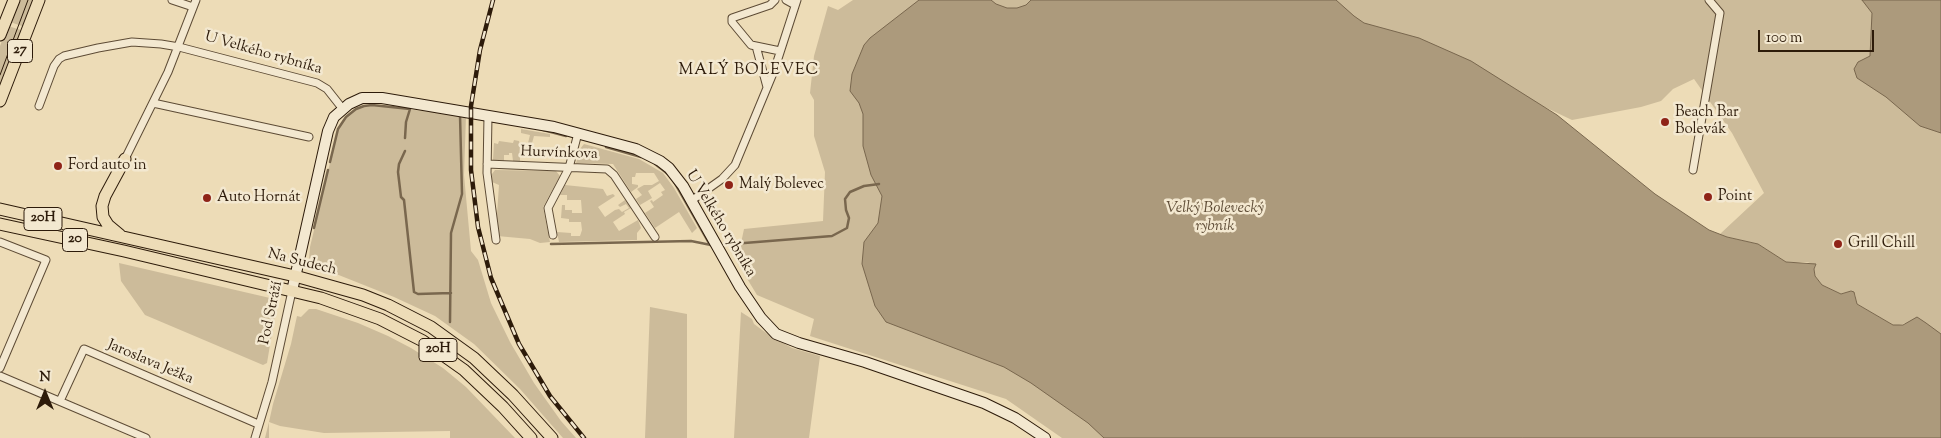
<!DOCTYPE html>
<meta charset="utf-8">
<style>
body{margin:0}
#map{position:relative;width:1941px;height:438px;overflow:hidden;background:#eddcb7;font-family:"Sorts Mill Goudy",serif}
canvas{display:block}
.north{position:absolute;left:20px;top:368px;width:50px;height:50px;-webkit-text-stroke:4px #f3e8d0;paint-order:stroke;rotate:0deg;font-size:14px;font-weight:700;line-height:20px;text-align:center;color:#2d1b0a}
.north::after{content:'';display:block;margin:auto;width:18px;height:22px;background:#2d1b0a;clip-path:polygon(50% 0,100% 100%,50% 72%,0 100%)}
.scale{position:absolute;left:1758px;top:30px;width:116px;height:22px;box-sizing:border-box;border:2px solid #2d1b0a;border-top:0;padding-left:6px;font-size:15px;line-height:18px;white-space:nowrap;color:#2d1b0a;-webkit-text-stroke:4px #f3e8d0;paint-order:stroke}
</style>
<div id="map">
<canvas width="1941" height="438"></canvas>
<div class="north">N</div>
<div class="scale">100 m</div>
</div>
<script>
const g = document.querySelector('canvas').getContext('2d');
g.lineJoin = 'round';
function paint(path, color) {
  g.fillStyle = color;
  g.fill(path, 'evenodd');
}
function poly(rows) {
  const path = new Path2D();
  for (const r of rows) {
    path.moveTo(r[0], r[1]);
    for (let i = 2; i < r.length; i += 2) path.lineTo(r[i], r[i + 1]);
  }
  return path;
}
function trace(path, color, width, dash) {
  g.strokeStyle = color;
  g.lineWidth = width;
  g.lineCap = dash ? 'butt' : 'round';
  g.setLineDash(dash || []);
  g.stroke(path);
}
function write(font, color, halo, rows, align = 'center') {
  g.font = font + ' "Sorts Mill Goudy",serif';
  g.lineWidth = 5;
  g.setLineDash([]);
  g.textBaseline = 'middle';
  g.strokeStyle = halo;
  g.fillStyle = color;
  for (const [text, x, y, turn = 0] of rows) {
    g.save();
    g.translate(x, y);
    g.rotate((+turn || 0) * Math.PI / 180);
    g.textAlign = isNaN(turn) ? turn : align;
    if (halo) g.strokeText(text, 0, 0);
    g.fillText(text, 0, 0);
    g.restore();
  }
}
paint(poly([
 [18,0,35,0,25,27,10,22],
 [853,0,1073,0,1193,438,1062,438,1006,399,810,336,814,319,757,295,737,262,744,229,823,221,825,172,814,136,814,100,810,93,814,56,828,6,838,10],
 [1294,0,1941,0,1941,363,1910,322,1899,325,1893,325,1857,304,1855,294,1851,291,1841,294,1822,285,1815,276,1814,269,1816,265,1807,262,1786,262,1758,244,1727,237,1720,234,1764,193,1732,133,1694,79,1673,89,1661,101,1641,107,1572,120,1378,28],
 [8,26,24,31,0,92,0,46],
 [372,105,466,116,464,175,471,251,478,260,491,303,510,342,534,383,561,421,576,438,563,438,520,389,474,344,435,316,394,297,311,264,309,259,310,247,338,129,346,117,356,109],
 [521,129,550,134,550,137,534,136,529,154,520,154,520,161,513,161,512,153,509,153,509,155,504,155,504,161,493,160,494,143,498,144,499,141,513,143,514,140,519,141,520,145,527,147,530,135,521,133],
 [584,144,639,159,663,173,674,188,697,228,692,233,679,212,655,228,645,213,654,207,650,201,652,200,653,202,663,195,661,192,665,190,660,183,648,191,652,198,640,205,636,199,642,195,637,189,644,185,652,185,659,181,654,173,636,173,635,177,632,177,632,184,638,185,638,187,631,192,613,164,576,163,580,149],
 [495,170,556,171,560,176,543,207,550,242,540,243,530,239,497,236,496,229,499,185,492,182,492,174],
 [565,185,603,189,607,196,613,194,615,196,598,207,605,217,615,210,619,209,622,212,629,208,626,204,620,207,618,205,625,200,631,208,624,212,625,214,613,222,619,231,638,220,641,228,637,233,637,240,559,242,557,232,571,233,571,236,580,236,582,230,581,222,569,222,569,219,561,218,562,205,565,205,565,210,572,210,572,213,582,213,581,200,567,200,567,195,560,195],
 [119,263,270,298,274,303,276,309,267,363,263,365,145,315,121,281],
 [650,307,687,314,687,438,645,438],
 [309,309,316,309,358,323,388,336,411,348,443,368,466,387,515,438,450,438,450,431,324,433,280,426,269,422,269,438,265,438,269,422,273,404,291,344,297,316,301,317],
 [741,312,752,319,754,324,769,335,792,348,820,356,809,438,734,438]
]), '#ccbb9a');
const water = poly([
 [919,0,991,0,996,4,1007,8,1017,8,1026,5,1031,0,1336,0,1354,16,1364,23,1419,38,1471,61,1557,115,1655,194,1709,230,1727,237,1758,244,1786,262,1816,264,1814,269,1815,276,1822,285,1841,294,1851,291,1854,292,1857,304,1893,325,1903,325,1917,317,1926,323,1941,334,1941,438,1104,438,1088,423,1031,383,1004,367,886,322,875,306,862,264,864,242,878,223,882,196,871,175,863,146,863,114,859,103,850,91,852,74,864,45,870,38,919,0],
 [1862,0,1941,0,1941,133,1920,126,1886,97,1857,78,1854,69,1858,62,1870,56,1872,13,1862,0]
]);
paint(water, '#ac9a7c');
trace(water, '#79674e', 1);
trace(poly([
 [543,130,566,136],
 [606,147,641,157],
 [405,151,399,164,398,172,401,197,404,200,414,292,418,294,451,293],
 [330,162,338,129,346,117,356,109,364,106,372,105,410,109,406,122,405,138],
 [655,164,668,174],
 [673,180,710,245],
 [314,228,328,170],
 [551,244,691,241,711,245],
 [732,244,832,236,847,228,849,218,846,210,845,199,850,192,864,186,879,184],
 [450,322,451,233,462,194,460,115]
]), '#79674e', 2.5);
const street = poly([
 [172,0,193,7],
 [786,0,795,5],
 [756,46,780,51],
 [767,87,756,46,751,45,732,22,732,18,770,5,775,0],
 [153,103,309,137],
 [39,106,54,66,59,59,64,56,98,48,132,42,161,44,179,47,317,83,327,89,342,108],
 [488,116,487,173,496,240],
 [125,159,168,72,196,0],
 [487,164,607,169,614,175,655,237],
 [1693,170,1720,13,1709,0],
 [691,201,722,179,735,165,774,71,797,0],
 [553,235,548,208,569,168,578,133],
 [0,242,46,260,0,368],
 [0,376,146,438],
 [60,401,84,349,258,424],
 [255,438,272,382,292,291]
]);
const secondary = poly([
 [292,291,328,131,334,117,349,104,362,98,382,98,554,127,636,149,660,161,669,168,683,186,740,287,761,318,776,334,799,343,865,362,984,403,1015,418,1045,438]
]);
const primary = poly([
 [0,35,14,0],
 [0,101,39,0],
 [0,209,295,276,363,295,388,305,431,327,474,358,513,395,552,438],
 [0,224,124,251,321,298,380,319,423,341,464,370,503,407,531,438],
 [120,235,108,225,103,217,102,206,105,196,125,159]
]);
trace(street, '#5d4b35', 9);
trace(secondary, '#2d1b0a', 12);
trace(primary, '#2d1b0a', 13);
trace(street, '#f3e8d0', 7);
trace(secondary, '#f3e8d0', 10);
trace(primary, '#eddcb7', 11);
trace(poly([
 [0,75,28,0]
]), '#2d1b0a', 1);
const rail = poly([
 [493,0,480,50,471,106,471,170,478,227,491,278,519,344,550,396,584,438]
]);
trace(rail, '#2d1b0a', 4.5);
trace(rail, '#f3e8d0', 2.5, [8]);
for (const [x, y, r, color] of [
 [1665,122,5,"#8f2418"],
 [58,166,5,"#8f2418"],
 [729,185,5,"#8f2418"],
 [1708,197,5,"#8f2418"],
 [207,198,5,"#8f2418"],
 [1838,244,5,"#8f2418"]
]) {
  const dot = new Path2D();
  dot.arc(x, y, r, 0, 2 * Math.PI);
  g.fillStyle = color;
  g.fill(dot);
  trace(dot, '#f3e8d0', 2);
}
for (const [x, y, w] of [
 [20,51,25],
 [43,219,38],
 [75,240,25],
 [438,350,38]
]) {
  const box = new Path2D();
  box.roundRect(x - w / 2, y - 11.5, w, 23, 4);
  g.fillStyle = '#f3e8d0';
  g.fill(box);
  trace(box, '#2d1b0a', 1);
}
write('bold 14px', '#2d1b0a', null, [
 ["27",20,51],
 ["20H",43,219],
 ["20",75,240],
 ["20H",438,350]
]);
write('15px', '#2d1b0a', '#f3e8d0', [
 ["U Velkého rybníka",263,54,16],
 ["Hurvínkova",559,154,2],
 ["U Velkého rybníka",720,224,59],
 ["Na Sudech",302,263,14],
 ["Pod Stráží",272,313,-78],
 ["Jaroslava Ježka",150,363,23]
]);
write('15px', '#2d1b0a', '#f3e8d0', [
 ["Beach Bar",1675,113],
 ["Bolevák",1675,130],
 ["Ford auto in",68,166],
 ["Malý Bolevec",739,185],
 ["Point",1718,197],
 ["Auto Hornát",217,198],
 ["Grill Chill",1848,244]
], 'left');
g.letterSpacing = '1px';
write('16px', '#2d1b0a', '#f3e8d0', [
 ["MALÝ BOLEVEC",749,71]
]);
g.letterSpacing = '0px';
write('italic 16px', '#604e38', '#f3e8d0', [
 ["Velký Bolevecký",1215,209],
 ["rybník",1215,227]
]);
</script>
